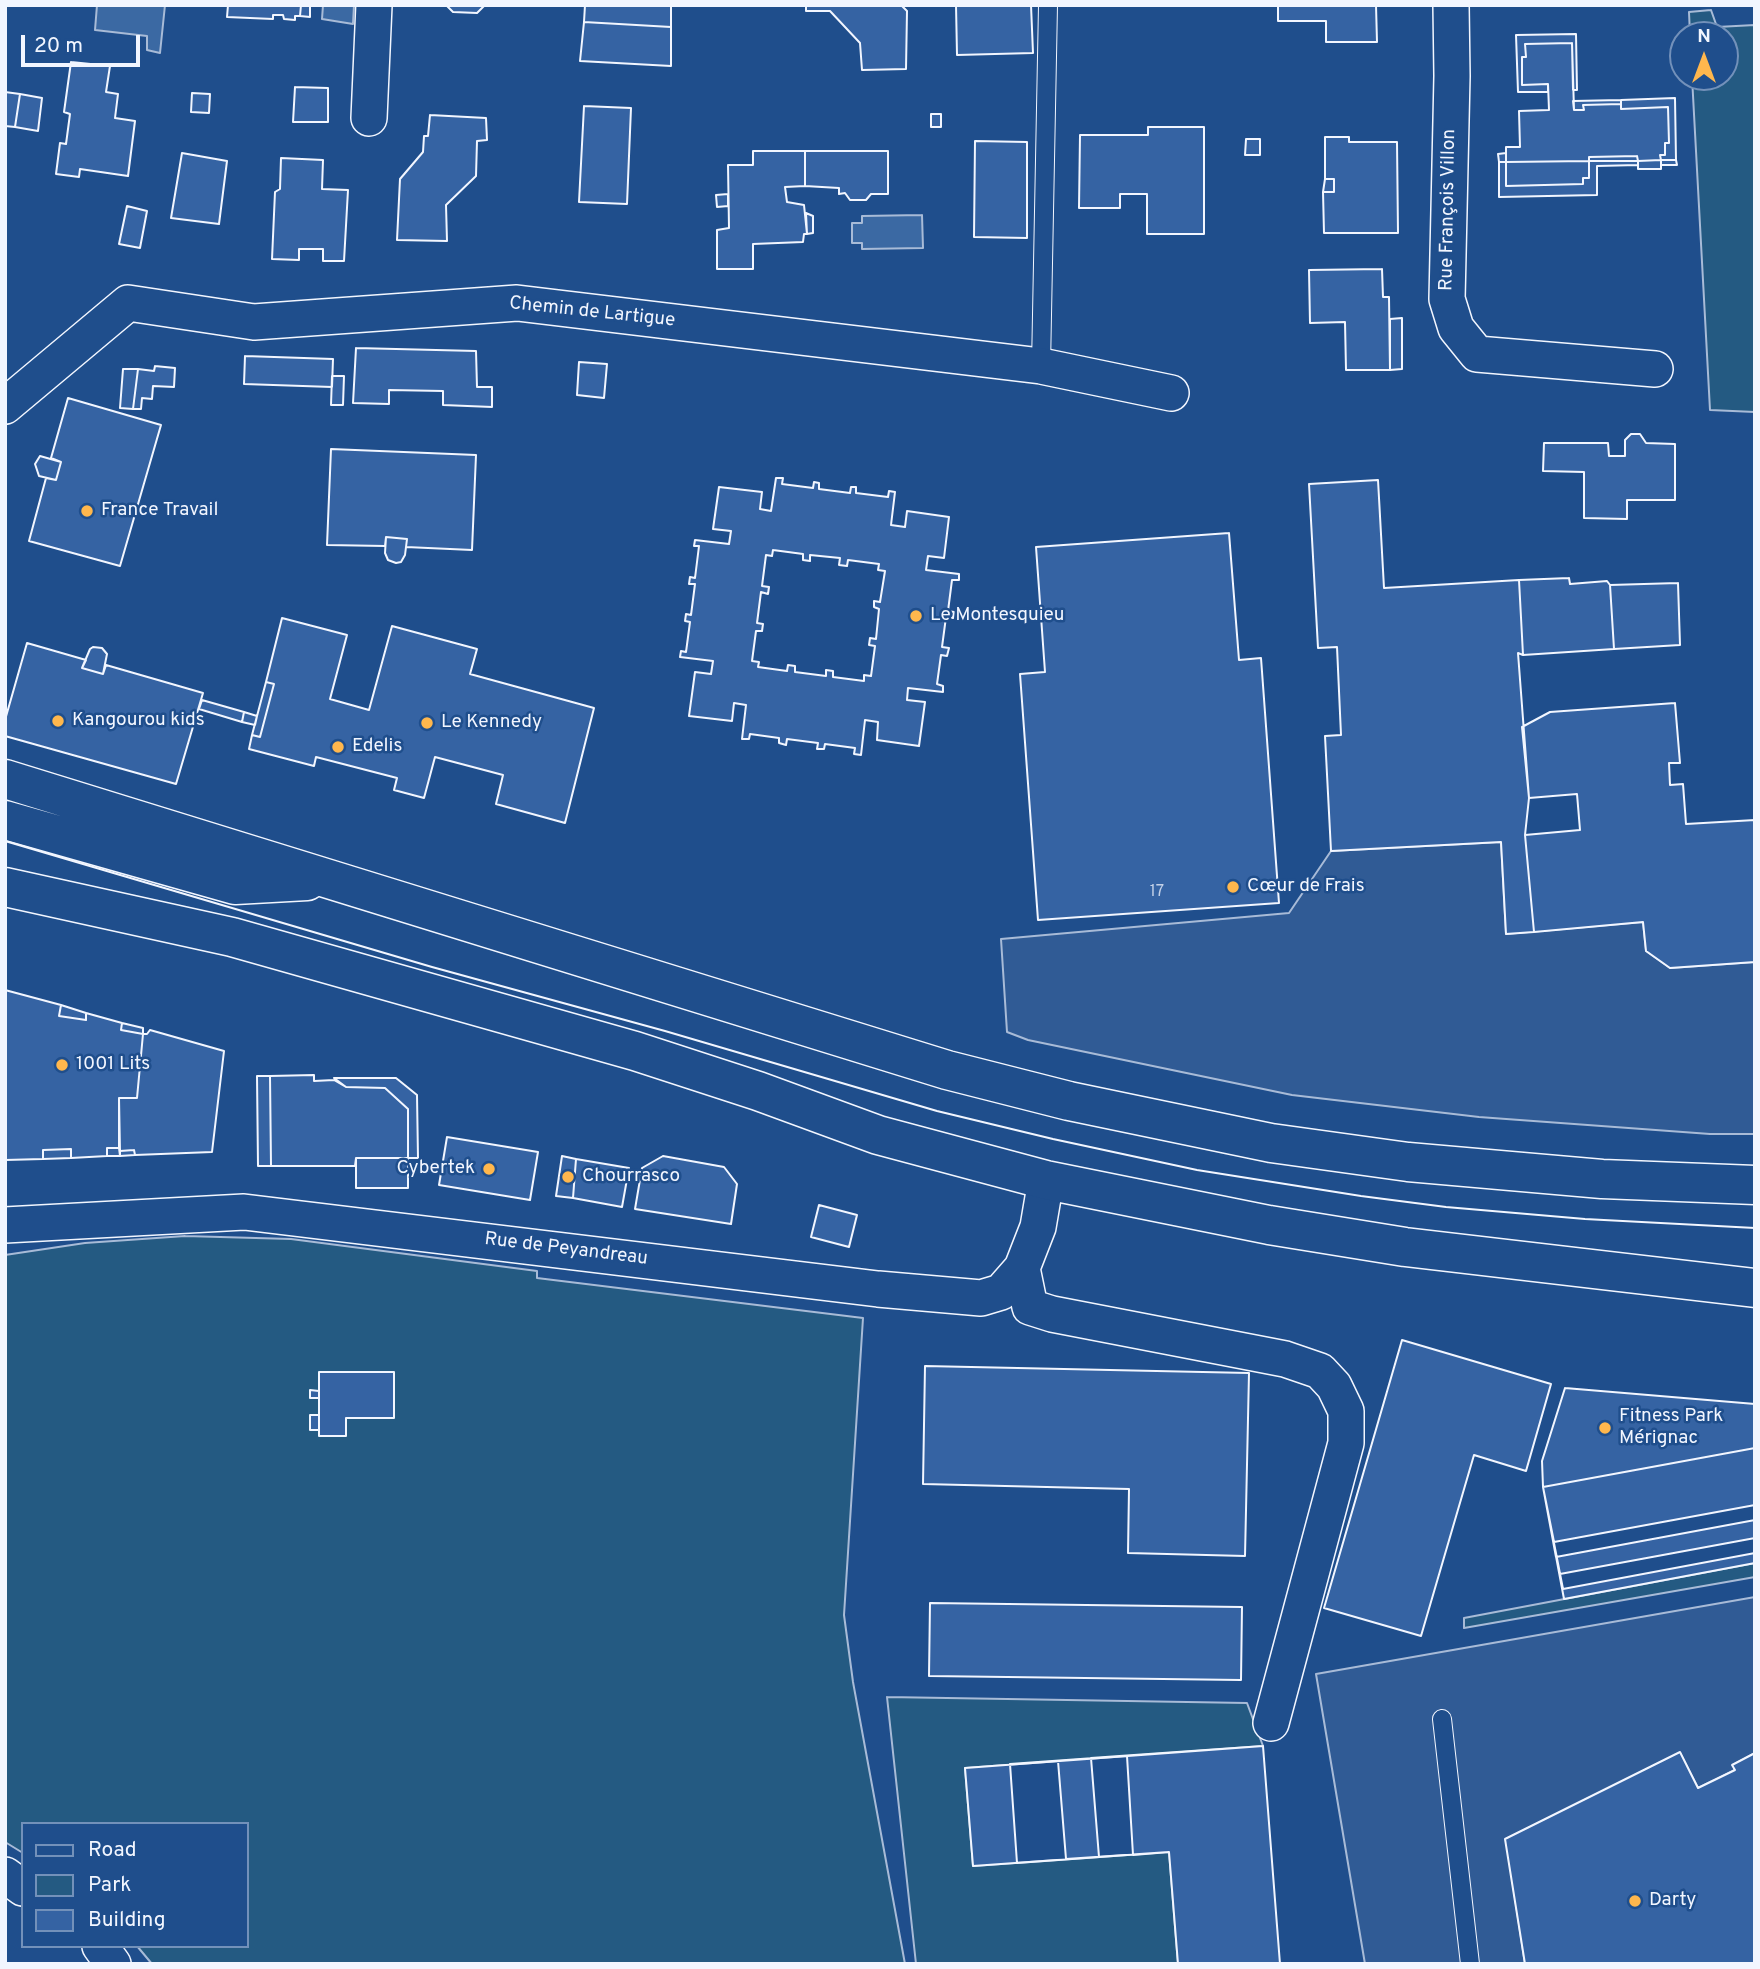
<!DOCTYPE html>
<meta charset="utf-8">
<style>
body{margin:0}
#map{position:relative;width:1760px;height:1969px;overflow:hidden;background:#1f4e8c;font-family:Overpass,sans-serif}
canvas{display:block}
.frame{position:absolute;inset:0;border:7px solid #f2f6ff;pointer-events:none}
.legend{position:absolute;left:21px;top:1822px;width:228px;height:126px;box-sizing:border-box;background:#1f4e8c;border:2px solid #7391ba;margin:0;padding:9px 12px;list-style:none;font-size:21px;color:#f2f6ff}
.legend li{display:flex;align-items:center;gap:14px;height:35px}
.legend b{width:35px;border:2px solid #7391ba}
.north{position:absolute;left:1669px;top:21px;width:70px;height:70px;box-sizing:border-box;background:#1f4e8c;border:2px solid #7391ba;border-radius:50%;rotate:0deg;font-size:19px;font-weight:700;line-height:28px;text-align:center;color:#f2f6ff}
.north::after{content:'';display:block;margin:auto;width:24px;height:32px;background:#ffb74d;clip-path:polygon(50% 0,100% 100%,50% 72%,0 100%)}
.scale{position:absolute;left:21px;top:35px;width:119px;height:32px;box-sizing:border-box;border:4px solid #f2f6ff;border-top:0;padding-left:9px;font-size:21px;line-height:24px;white-space:nowrap;color:#f2f6ff;-webkit-text-stroke:5px #1f4e8c;paint-order:stroke}
</style>
<div id="map">
<canvas width="1760" height="1969"></canvas>
<div class="frame"></div>
<ul class="legend">
<li><b style="height:9px;background:#1f4e8c"></b>Road</li>
<li><b style="height:19px;background:#245a82"></b>Park</li>
<li><b style="height:19px;background:#3563a3"></b>Building</li>
</ul>
<div class="north">N</div>
<div class="scale">20 m</div>
</div>
<script>
const g = document.querySelector('canvas').getContext('2d');
g.lineJoin = 'round';
function paint(path, color) {
  g.fillStyle = color;
  g.fill(path, 'evenodd');
}
function poly(rows) {
  const path = new Path2D();
  for (const r of rows) {
    path.moveTo(r[0], r[1]);
    for (let i = 2; i < r.length; i += 2) path.lineTo(r[i], r[i + 1]);
  }
  return path;
}
function trace(path, color, width, dash) {
  g.strokeStyle = color;
  g.lineWidth = width;
  g.lineCap = dash ? 'butt' : 'round';
  g.setLineDash(dash || []);
  g.stroke(path);
}
function write(font, color, halo, rows, align = 'center') {
  g.font = font + ' Overpass,sans-serif';
  g.lineWidth = 5;
  g.setLineDash([]);
  g.textBaseline = 'middle';
  g.strokeStyle = halo;
  g.fillStyle = color;
  for (const [text, x, y, turn = 0] of rows) {
    g.save();
    g.translate(x, y);
    g.rotate((+turn || 0) * Math.PI / 180);
    g.textAlign = isNaN(turn) ? turn : align;
    if (halo) g.strokeText(text, 0, 0);
    g.fillText(text, 0, 0);
    g.restore();
  }
}
const green = poly([
 [1711,10,1717,27,1755,25,1755,412,1710,410,1692,77,1725,77,1725,35,1690,35,1689,12,1711,10],
 [185,1236,291,1239,537,1271,537,1278,863,1318,844,1615,853,1682,905,1964,152,1964,137,1946,247,1946,247,1824,23,1824,23,1853,5,1842,5,1255,85,1243,185,1236],
 [1755,1563,1755,1577,1464,1628,1464,1618,1755,1563],
 [887,1697,1247,1703,1263,1746,965,1768,973,1866,1169,1852,1178,1964,916,1964,887,1697]
]);
paint(green, '#245a82');
trace(green, '#a8bbd7', 2);
const parking = poly([
 [1501,842,1506,934,1643,922,1646,951,1670,968,1755,962,1755,1134,1710,1134,1479,1117,1292,1095,1028,1040,1007,1032,1001,939,1289,913,1331,851,1501,842],
 [1755,1597,1755,1753,1733,1765,1735,1770,1698,1788,1680,1753,1506,1839,1525,1964,1365,1964,1316,1674,1755,1597]
]);
paint(parking, '#305b95');
trace(parking, '#a8bbd7', 2);
const water = poly([
 [97,5,165,5,160,53,147,50,147,36,95,30,97,5],
 [323,5,354,5,353,24,322,19,323,5],
 [922,215,923,248,862,249,862,243,852,243,852,223,862,223,862,216,922,215]
]);
paint(water, '#3b69a3');
trace(water, '#a8bbd7', 2);
const building = poly([
 [228,5,301,5,300,16,295,16,295,20,284,19,283,15,273,15,273,19,227,17,228,5],
 [301,5,310,5,310,17,300,16,301,5],
 [446,5,485,5,477,13,453,12,446,5],
 [585,5,671,5,671,27,584,22,585,5],
 [806,5,901,5,907,11,906,69,862,70,860,43,830,11,806,11,806,5],
 [956,5,1031,5,1033,53,957,55,956,5],
 [1278,5,1376,5,1377,42,1326,42,1326,21,1278,21,1278,5],
 [584,22,671,27,671,66,580,61,584,22],
 [1576,34,1577,90,1573,90,1572,43,1525,44,1526,57,1522,57,1522,85,1548,84,1548,92,1518,92,1516,35,1576,34],
 [1572,43,1574,110,1584,110,1583,105,1621,104,1621,109,1668,107,1669,143,1665,143,1665,155,1660,155,1661,160,1638,161,1637,156,1589,157,1589,161,1506,162,1506,147,1520,147,1519,111,1549,110,1548,84,1522,85,1522,57,1526,57,1525,44,1572,43],
 [71,62,110,66,106,92,118,94,115,118,135,121,128,176,80,169,79,177,56,174,60,143,66,144,70,114,64,112,71,62],
 [295,87,328,88,328,122,293,122,295,87],
 [5,92,20,94,15,127,5,126,5,92],
 [192,93,210,94,209,113,191,112,192,93],
 [20,94,42,98,38,131,15,127,20,94],
 [1675,98,1676,160,1661,160,1660,155,1665,155,1665,143,1669,143,1668,107,1621,109,1621,100,1675,98],
 [1621,100,1621,104,1583,105,1584,110,1574,110,1573,101,1621,100],
 [584,106,631,108,627,204,579,202,584,106],
 [931,114,941,114,941,127,931,127,931,114],
 [430,115,486,118,487,140,477,141,476,176,446,205,447,241,397,240,400,179,423,152,424,136,428,136,430,115],
 [1148,127,1204,127,1204,234,1147,234,1147,194,1120,194,1120,208,1079,208,1080,135,1148,135,1148,127],
 [1325,137,1349,137,1349,142,1397,142,1398,233,1324,233,1323,192,1334,192,1334,179,1325,179,1325,137],
 [1246,139,1260,139,1260,155,1245,155,1246,139],
 [975,141,1027,142,1027,238,974,237,975,141],
 [753,151,805,151,805,186,785,187,787,202,804,205,807,234,804,234,803,242,753,244,753,269,717,269,717,230,729,228,728,165,753,165,753,151],
 [805,151,888,151,888,194,871,194,866,200,850,200,845,193,839,194,839,188,805,186,805,151],
 [182,153,227,161,219,224,171,218,182,153],
 [1506,153,1506,162,1499,162,1498,154,1506,153],
 [1637,156,1638,161,1589,161,1589,157,1637,156],
 [281,158,323,160,322,189,348,190,344,261,323,261,323,249,299,249,299,260,272,259,275,192,280,189,281,158],
 [1661,160,1676,160,1677,165,1661,165,1661,160],
 [1661,160,1661,169,1638,169,1638,161,1661,160],
 [1589,161,1638,161,1638,165,1597,166,1597,195,1499,197,1499,162,1506,162,1506,186,1583,184,1583,178,1589,178,1589,161],
 [1589,161,1589,178,1583,178,1583,184,1506,186,1506,162,1589,161],
 [1325,179,1334,179,1334,192,1323,192,1325,179],
 [728,194,728,206,717,207,716,195,728,194],
 [127,206,147,211,140,248,119,244,127,206],
 [806,213,813,216,813,233,807,234,806,213],
 [1382,269,1383,297,1389,297,1390,370,1346,370,1345,322,1310,323,1309,270,1382,269],
 [1402,318,1402,369,1390,370,1390,319,1402,318],
 [356,348,476,351,477,387,492,387,492,407,443,405,443,391,389,390,389,404,353,403,356,348],
 [245,356,333,359,332,387,244,384,245,356],
 [579,362,607,364,604,398,577,395,579,362],
 [155,366,175,368,174,387,153,386,152,399,142,398,141,409,133,409,138,369,154,371,155,366],
 [123,369,138,369,133,409,120,408,123,369],
 [332,376,344,376,343,405,331,405,332,376],
 [68,398,161,425,120,566,29,541,46,478,56,480,61,462,51,458,68,398],
 [1631,434,1640,434,1646,443,1675,444,1675,500,1627,500,1627,519,1584,518,1584,472,1543,471,1544,443,1608,443,1609,456,1625,456,1625,440,1631,434],
 [331,449,476,455,472,550,406,547,407,539,386,537,385,546,327,545,331,449],
 [40,456,61,462,56,480,39,476,35,464,40,456],
 [776,478,783,478,782,484,813,488,814,482,819,483,819,489,850,493,851,487,856,487,856,493,888,497,889,491,895,492,891,525,905,527,907,511,949,517,944,558,928,556,926,570,959,574,959,580,952,580,948,611,954,612,953,618,946,617,942,647,949,648,947,656,941,655,937,684,943,686,943,692,908,688,907,700,925,702,919,746,877,740,878,722,865,720,861,755,854,754,855,748,825,744,824,749,817,749,818,743,787,739,786,745,779,743,779,738,750,734,749,739,742,739,746,705,734,703,732,721,689,716,695,672,711,674,713,661,680,657,681,651,686,652,690,622,685,621,686,614,691,615,695,584,689,584,690,577,695,578,699,546,694,546,695,540,729,544,731,531,713,529,719,487,762,492,760,509,771,511,776,478],
 [773,550,803,554,803,560,810,561,810,555,840,558,839,565,847,566,848,560,879,564,878,570,885,571,880,602,874,601,874,607,879,609,876,639,870,638,869,645,875,646,871,676,864,675,864,681,833,677,833,671,826,670,826,676,795,672,795,666,788,665,787,671,758,667,759,662,752,661,756,631,762,631,763,624,757,623,761,592,768,594,769,587,762,586,766,555,772,556,773,550],
 [1378,480,1384,588,1519,580,1523,655,1518,653,1529,798,1525,835,1534,932,1506,934,1501,842,1331,851,1325,736,1341,735,1337,647,1318,648,1309,484,1378,480],
 [1229,533,1239,660,1261,658,1279,903,1038,920,1020,674,1045,672,1036,547,1229,533],
 [386,537,407,539,405,555,401,562,396,563,388,560,385,553,386,537],
 [1569,578,1570,584,1607,581,1610,585,1614,649,1523,655,1519,580,1569,578],
 [1678,583,1680,645,1614,649,1610,585,1678,583],
 [282,618,347,635,330,699,369,710,392,626,477,649,470,674,594,708,565,823,496,804,503,775,435,757,424,798,394,790,397,778,316,757,314,766,249,749,252,735,260,737,274,684,266,682,282,618],
 [27,643,86,660,82,668,103,674,106,665,203,693,176,784,5,736,5,720,27,643],
 [93,647,102,648,107,654,103,674,82,668,90,649,93,647],
 [266,682,274,684,260,737,252,735,266,682],
 [202,700,244,712,242,722,199,709,202,700],
 [1675,703,1680,763,1669,763,1670,785,1683,784,1686,824,1755,820,1755,962,1670,968,1646,951,1643,922,1534,932,1525,835,1580,830,1577,794,1529,798,1522,727,1550,712,1675,703],
 [244,712,257,716,255,725,242,722,244,712],
 [5,990,61,1005,59,1016,86,1020,86,1013,122,1023,121,1030,143,1034,137,1098,119,1098,119,1148,107,1148,107,1156,71,1158,71,1149,43,1150,43,1159,5,1160,5,990],
 [61,1005,86,1013,86,1020,59,1016,61,1005],
 [122,1023,143,1028,143,1034,121,1030,122,1023],
 [150,1030,224,1051,212,1152,135,1155,134,1150,120,1151,119,1098,137,1098,143,1034,147,1034,150,1030],
 [314,1075,314,1081,334,1080,346,1087,385,1088,408,1109,408,1158,356,1158,355,1166,271,1166,270,1076,314,1075],
 [257,1076,270,1076,271,1166,258,1166,257,1076],
 [334,1078,396,1078,417,1095,418,1158,408,1158,408,1109,385,1088,346,1087,334,1078],
 [447,1137,538,1152,530,1200,439,1185,447,1137],
 [107,1148,119,1148,120,1156,107,1156,107,1148],
 [71,1149,71,1158,43,1159,43,1150,71,1149],
 [134,1150,135,1155,120,1156,120,1151,134,1150],
 [562,1156,576,1159,573,1198,556,1196,562,1156],
 [663,1156,724,1167,737,1184,731,1224,635,1209,642,1168,663,1156],
 [356,1158,408,1158,408,1188,356,1188,356,1158],
 [576,1159,629,1168,622,1207,573,1198,576,1159],
 [819,1205,857,1215,849,1247,811,1237,819,1205],
 [1402,1340,1551,1384,1526,1471,1474,1455,1421,1636,1324,1608,1402,1340],
 [925,1366,1249,1373,1245,1556,1128,1553,1129,1489,923,1484,925,1366],
 [319,1372,394,1372,394,1418,346,1418,346,1436,319,1436,319,1372],
 [1565,1388,1755,1404,1755,1448,1543,1487,1542,1461,1565,1388],
 [310,1390,319,1391,319,1398,310,1398,310,1390],
 [310,1415,319,1415,319,1430,310,1430,310,1415],
 [1755,1448,1755,1563,1564,1599,1543,1487,1755,1448],
 [1755,1448,1755,1553,1563,1589,1543,1487,1755,1448],
 [1755,1448,1755,1538,1560,1574,1543,1487,1755,1448],
 [1755,1448,1755,1520,1556,1557,1543,1487,1755,1448],
 [1755,1448,1755,1505,1554,1542,1543,1487,1755,1448],
 [930,1603,1242,1607,1241,1680,929,1676,930,1603],
 [1263,1746,1280,1964,1178,1964,1169,1852,973,1866,965,1768,1263,1746],
 [1263,1746,1280,1964,1178,1964,1169,1852,1017,1863,1010,1764,1263,1746],
 [1263,1746,1280,1964,1178,1964,1169,1852,1066,1859,1058,1761,1263,1746],
 [1263,1746,1280,1964,1178,1964,1169,1852,1099,1857,1091,1758,1263,1746],
 [1263,1746,1280,1964,1178,1964,1169,1852,1133,1855,1127,1756,1263,1746],
 [1680,1752,1698,1788,1735,1770,1732,1765,1755,1753,1755,1964,1525,1964,1505,1839,1680,1752]
]);
paint(building, '#3563a3');
trace(building, '#f2f6ff', 2);
const lane = poly([
 [1041,366,1048,5],
 [1442,1719,1470,1964]
]);
const street = poly([
 [1451,5,1452,76,1447,299,1456,328,1477,354,1655,369],
 [369,118,374,5],
 [5,406,128,303,254,322,517,303,1041,366,1171,393],
 [5,1225,244,1212,878,1289,981,1298,1001,1292,1022,1268,1038,1227,1046,1180],
 [1022,1268,1030,1307,1052,1314,1285,1359,1320,1371,1334,1386,1346,1411,1346,1443,1271,1723],
 [5,1875,23,1888],
 [100,1946,113,1964]
]);
const secondary = poly([
 [5,779,947,1070,1069,1101,1271,1143,1408,1162,1602,1179,1755,1185],
 [5,820,235,885,307,881],
 [5,887,232,937,635,1051,758,1091,878,1135,1046,1180,1269,1225,1405,1247,1755,1288]
]);
trace(lane, '#f2f6ff', 20);
trace(street, '#f2f6ff', 38);
trace(secondary, '#f2f6ff', 41);
trace(lane, '#1f4e8c', 18);
trace(street, '#1f4e8c', 35);
trace(secondary, '#1f4e8c', 38);
trace(poly([
 [5,841,432,967,665,1031,937,1111,1053,1139,1197,1170,1361,1196,1446,1207,1585,1219,1755,1228]
]), '#f2f6ff', 2);
for (const [x, y, r, color] of [
 [87,511,7,"#ffb74d"],
 [916,616,7,"#ffb74d"],
 [58,721,7,"#ffb74d"],
 [427,723,7,"#ffb74d"],
 [338,747,7,"#ffb74d"],
 [1233,887,7,"#ffb74d"],
 [62,1065,7,"#ffb74d"],
 [489,1169,7,"#ffb74d"],
 [568,1177,7,"#ffb74d"],
 [1605,1428,7,"#ffb74d"],
 [1635,1901,7,"#ffb74d"]
]) {
  const dot = new Path2D();
  dot.arc(x, y, r, 0, 2 * Math.PI);
  g.fillStyle = color;
  g.fill(dot);
  trace(dot, '#1f4e8c', 2.5);
}
write('16px', '#c3d1e8', null, [
 ["17",1157,893]
]);
write('19px', '#f2f6ff', '#1f4e8c', [
 ["Rue François Villon",1449,210,-89],
 ["Chemin de Lartigue",592,313,6],
 ["Rue de Peyandreau",566,1250,7]
]);
write('19px', '#f2f6ff', '#1f4e8c', [
 ["France Travail",101,511],
 ["Le Montesquieu",930,616],
 ["Kangourou kids",72,721],
 ["Le Kennedy",441,723],
 ["Edelis",352,747],
 ["Cœur de Frais",1247,887],
 ["1001 Lits",76,1065],
 ["Cybertek",475,1169,"right"],
 ["Chourrasco",582,1177],
 ["Fitness Park",1619,1417],
 ["Mérignac",1619,1439],
 ["Darty",1649,1901]
], 'left');
</script>
